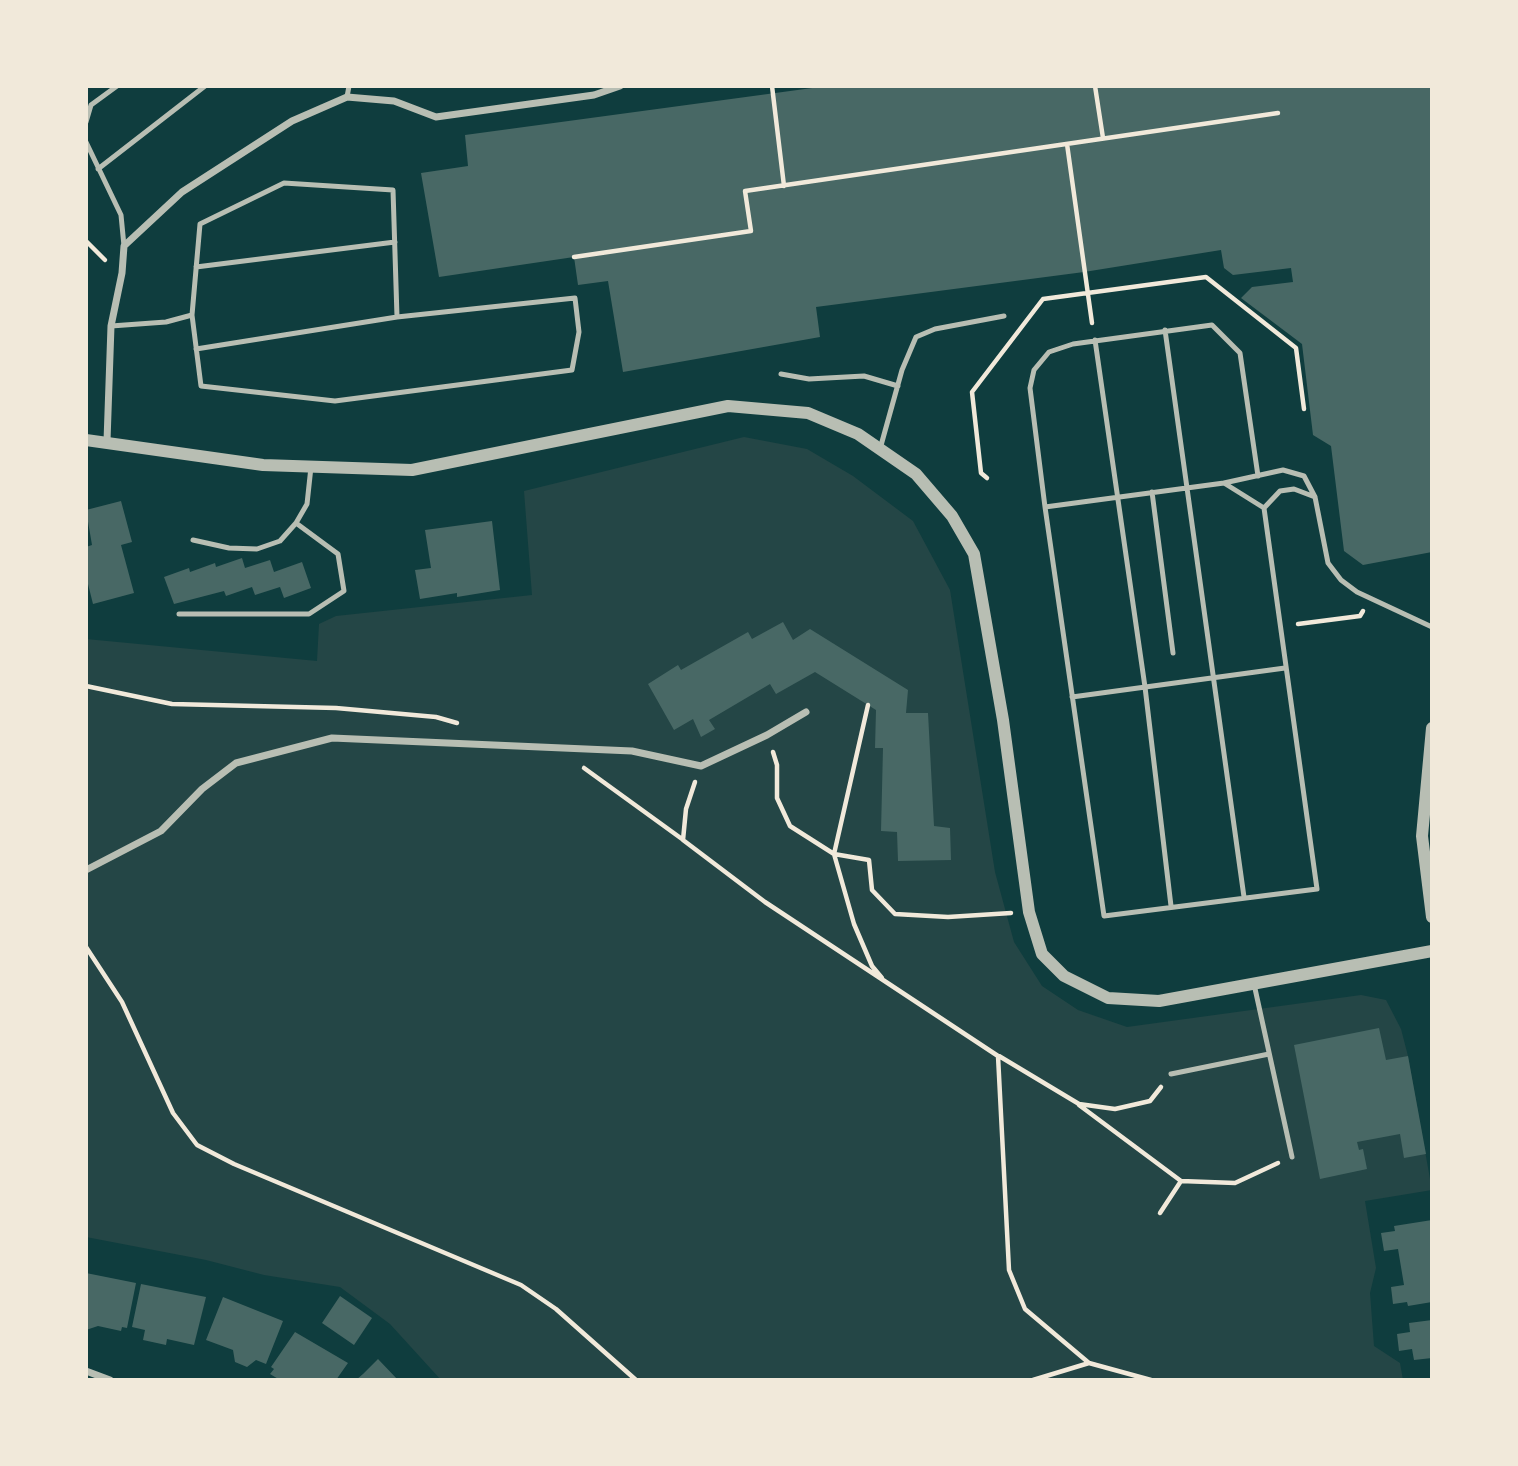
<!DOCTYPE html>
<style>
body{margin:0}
#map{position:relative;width:1518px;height:1466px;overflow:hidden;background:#0f3d3e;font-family:"IBM Plex Sans",sans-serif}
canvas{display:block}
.frame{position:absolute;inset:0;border:88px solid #f1e9da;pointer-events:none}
</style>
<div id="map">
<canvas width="1518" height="1466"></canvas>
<div class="frame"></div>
</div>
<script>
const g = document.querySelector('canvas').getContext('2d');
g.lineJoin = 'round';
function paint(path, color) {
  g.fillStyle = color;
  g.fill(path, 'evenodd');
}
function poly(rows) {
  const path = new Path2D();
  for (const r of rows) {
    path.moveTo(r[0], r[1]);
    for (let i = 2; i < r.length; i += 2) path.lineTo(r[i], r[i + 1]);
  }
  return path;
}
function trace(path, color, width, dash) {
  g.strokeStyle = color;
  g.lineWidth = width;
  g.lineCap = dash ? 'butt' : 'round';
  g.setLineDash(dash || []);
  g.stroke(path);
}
paint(poly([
 [744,437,807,449,853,476,913,521,950,590,995,872,1014,942,1042,986,1078,1010,1127,1027,1361,995,1386,1000,1401,1029,1408,1056,1432,1190,1365,1201,1376,1268,1370,1293,1374,1346,1400,1363,1403,1380,441,1380,390,1324,340,1287,264,1275,206,1260,86,1237,86,639,317,661,319,624,336,616,532,595,524,491]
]), '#244646');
paint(poly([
 [827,86,1432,86,1432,552,1363,565,1344,551,1331,446,1313,435,1302,344,1241,298,1252,287,1293,282,1291,268,1233,275,1224,268,1221,250,1084,272,816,307,820,337,623,372,608,281,578,285,574,257,439,277,421,173,468,166,465,135],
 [121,501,132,542,121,545,134,593,93,604,86,576,86,547,92,545,86,510],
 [492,521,500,590,457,597,457,593,420,599,415,570,431,568,425,530],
 [242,558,245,568,270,560,274,572,302,562,311,588,284,598,280,587,255,595,252,587,226,596,224,591,174,604,164,577,189,568,190,572,215,563,216,567],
 [783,622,793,640,810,629,908,690,906,713,928,713,934,826,950,828,951,860,898,861,897,832,881,831,883,748,875,748,876,710,815,672,776,694,770,684,709,720,715,729,701,737,693,719,674,730,648,684,678,665,681,670,748,632,752,639],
 [1379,1028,1386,1060,1408,1056,1426,1154,1404,1158,1400,1134,1357,1142,1359,1150,1363,1149,1367,1169,1320,1179,1294,1045],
 [1432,1220,1432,1302,1408,1306,1407,1302,1393,1304,1391,1287,1404,1285,1398,1249,1384,1251,1381,1233,1395,1231,1394,1226],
 [86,1273,136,1283,127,1328,122,1327,121,1331,98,1326,86,1330],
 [141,1284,206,1297,194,1345,167,1339,166,1345,143,1340,145,1330,132,1327],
 [340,1296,372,1318,354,1345,322,1323],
 [223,1297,283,1321,266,1364,256,1360,247,1367,235,1362,233,1350,206,1340],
 [1432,1320,1432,1358,1414,1360,1412,1349,1399,1351,1397,1334,1410,1332,1409,1323],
 [295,1332,348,1363,336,1380,280,1380,270,1374,274,1369,271,1367],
 [378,1359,398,1380,356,1380,363,1374]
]), '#486865');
trace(poly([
 [772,86,784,186],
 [1095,86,1103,138],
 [1067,144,1092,323],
 [86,241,105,260],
 [574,257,751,231,745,191,1278,113],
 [987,478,981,473,972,392,1043,299,1206,277,1296,348,1304,409],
 [1298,624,1360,616,1363,611],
 [86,686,172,704,336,708,436,717,457,723],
 [868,705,834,854,854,924,872,966,882,978],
 [773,752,777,765,777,798,790,826,834,854,869,860,872,890,895,914,948,917,1011,913],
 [584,768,682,839],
 [695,782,686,809,683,840,765,902,998,1056,1009,1270,1025,1309,1089,1363],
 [86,947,122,1002,173,1113,197,1145,234,1164,521,1285,556,1309,636,1380],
 [999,1056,1079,1104,1115,1109,1150,1101,1161,1087],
 [1079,1105,1181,1181],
 [1160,1213,1181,1181,1235,1183,1278,1163],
 [1033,1380,1089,1363,1151,1380]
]), '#f1e9da', 4.5);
trace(poly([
 [347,97,349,86],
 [86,122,91,105,117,86],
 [86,142,121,215,124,246],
 [98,169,205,86],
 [196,267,395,242],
 [111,326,166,322,192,315,201,386,335,401,572,370,579,332,575,298,397,317,393,190,284,183,200,224,192,315],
 [1165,330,1244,897],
 [1095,340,1145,687,1171,906],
 [196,349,397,317],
 [781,374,809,379,864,376,898,386],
 [880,449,902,370,916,337,935,329,1004,316],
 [1224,483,1283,470,1304,476,1315,497,1328,563,1341,580,1357,592,1432,627],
 [1152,492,1173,653],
 [1045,507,1224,483,1264,508,1317,889,1104,916,1045,507,1030,388,1034,370,1049,352,1073,344,1212,325,1240,353,1258,476],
 [1264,508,1280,491,1294,489,1315,497],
 [193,540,229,548,257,549,280,541,296,523,307,504,311,467],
 [179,614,309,614,344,591,338,554,296,523],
 [1072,697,1285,668],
 [1254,984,1292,1157],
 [1171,1074,1269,1054]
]), '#b8beb3', 5);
trace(poly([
 [107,441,111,326,122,273,124,246,182,192,292,121,347,97,394,101,436,117,594,95,620,86],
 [86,870,161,831,202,789,236,763,332,738,632,751,701,766,767,735,806,712],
 [86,1371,110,1380]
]), '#b8beb3', 7);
trace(poly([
 [86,440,263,465,412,470,728,406,808,413,858,434,916,474,952,516,974,554,1003,720,1029,912,1042,954,1064,976,1108,998,1159,1001,1432,951],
 [1432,728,1422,836,1432,917]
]), '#b8beb3', 12);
</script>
